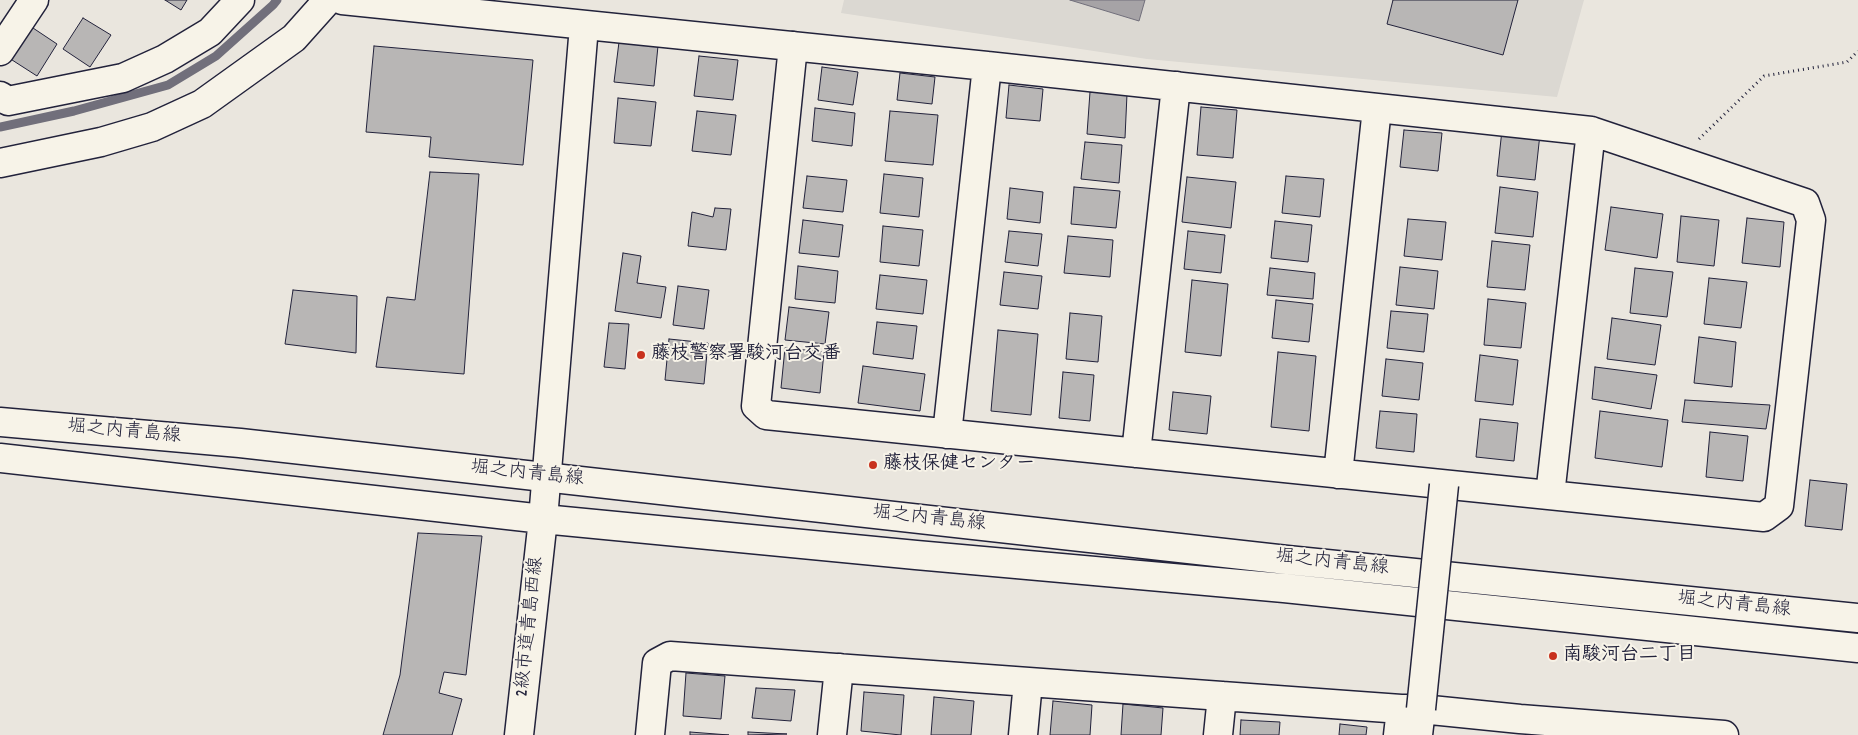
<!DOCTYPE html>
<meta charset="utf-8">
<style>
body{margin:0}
canvas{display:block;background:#eae6de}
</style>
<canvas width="1858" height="735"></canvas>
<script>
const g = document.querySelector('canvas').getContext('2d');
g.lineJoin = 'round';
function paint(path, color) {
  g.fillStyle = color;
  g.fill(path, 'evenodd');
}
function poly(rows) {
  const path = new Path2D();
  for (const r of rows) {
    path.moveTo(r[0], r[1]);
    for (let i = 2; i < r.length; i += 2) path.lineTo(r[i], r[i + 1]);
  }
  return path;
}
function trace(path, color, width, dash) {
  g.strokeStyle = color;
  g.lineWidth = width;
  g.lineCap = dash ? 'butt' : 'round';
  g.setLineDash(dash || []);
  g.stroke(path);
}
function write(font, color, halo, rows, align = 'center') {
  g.font = font + ' Dekko,"Klee One",sans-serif';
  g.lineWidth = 4;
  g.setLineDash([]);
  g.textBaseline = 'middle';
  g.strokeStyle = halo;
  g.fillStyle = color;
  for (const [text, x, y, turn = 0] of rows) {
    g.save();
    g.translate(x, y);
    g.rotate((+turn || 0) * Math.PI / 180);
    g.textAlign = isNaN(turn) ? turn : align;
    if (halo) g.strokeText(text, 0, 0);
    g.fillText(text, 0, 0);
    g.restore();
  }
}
paint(poly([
 [844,0,1584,0,1557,97,1147,59,841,13]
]), '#dbd8d2');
const water = poly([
 [1070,0,1145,0,1139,21,1070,0]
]);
paint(water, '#a6a3a6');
trace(water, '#716f7b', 1);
trace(poly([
 [0,127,74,111,168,85,216,56,273,5,277,0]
]), '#716f7b', 9);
const building = poly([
 [165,0,187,0,181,10,165,0],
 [1393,0,1518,0,1503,55,1387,24,1393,0],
 [83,18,111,35,90,67,63,49,83,18],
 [30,26,57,44,37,76,9,58,30,26],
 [619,42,658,46,654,86,614,82,619,42],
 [374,46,533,60,523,165,429,157,431,137,366,132,374,46],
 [699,56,738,60,733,100,694,96,699,56],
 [822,67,858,72,853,105,818,100,822,67],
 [900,73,935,77,932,104,897,100,900,73],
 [1009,85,1043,89,1040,121,1006,118,1009,85],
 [1090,92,1127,94,1125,138,1087,134,1090,92],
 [618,98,656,102,651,146,614,143,618,98],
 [1201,107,1237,110,1233,158,1197,155,1201,107],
 [815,108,855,113,852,146,812,141,815,108],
 [697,111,736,115,731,155,692,151,697,111],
 [890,111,938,115,933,165,885,161,890,111],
 [1404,130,1442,133,1438,171,1400,167,1404,130],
 [1502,130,1540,134,1535,180,1497,176,1502,130],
 [1085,142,1122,145,1119,183,1081,179,1085,142],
 [430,172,479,174,464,374,376,367,387,297,415,300,430,172],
 [884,174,923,178,919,217,880,213,884,174],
 [807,176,847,180,843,212,803,208,807,176],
 [1286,176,1324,179,1320,217,1282,213,1286,176],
 [1187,177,1236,182,1231,228,1182,222,1187,177],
 [1074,187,1120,191,1116,228,1071,224,1074,187],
 [1500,187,1538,192,1533,237,1495,233,1500,187],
 [1010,188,1043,192,1040,223,1007,219,1010,188],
 [1611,207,1663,214,1657,258,1605,250,1611,207],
 [715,208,731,209,726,250,688,246,692,212,713,217,715,208],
 [1681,216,1719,220,1714,266,1677,262,1681,216],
 [1747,218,1784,222,1780,267,1742,263,1747,218],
 [1408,219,1446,222,1442,260,1404,256,1408,219],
 [803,220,843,225,839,257,799,253,803,220],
 [1275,221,1312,225,1308,262,1271,258,1275,221],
 [883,226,923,230,919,266,880,262,883,226],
 [1009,231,1042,234,1038,266,1005,262,1009,231],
 [1188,231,1225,235,1221,273,1184,269,1188,231],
 [1068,236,1113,240,1110,277,1064,273,1068,236],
 [1492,241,1530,245,1525,290,1487,287,1492,241],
 [623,253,641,256,637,283,666,287,661,318,615,311,623,253],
 [798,266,838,271,835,303,795,299,798,266],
 [1400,267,1438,271,1434,309,1396,305,1400,267],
 [1270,268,1315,273,1313,299,1267,295,1270,268],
 [1635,268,1673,272,1667,317,1630,313,1635,268],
 [1004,272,1042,276,1038,309,1000,305,1004,272],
 [880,275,927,280,923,314,876,309,880,275],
 [1709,278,1747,282,1741,328,1704,324,1709,278],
 [1192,280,1228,284,1221,356,1185,352,1192,280],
 [678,286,709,290,704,329,673,325,678,286],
 [293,290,357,296,356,353,285,344,293,290],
 [1488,299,1526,303,1521,348,1484,345,1488,299],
 [1276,300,1313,304,1309,342,1272,338,1276,300],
 [789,307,829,312,825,344,785,340,789,307],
 [1391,311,1428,314,1424,352,1387,348,1391,311],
 [1070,313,1102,316,1098,362,1066,359,1070,313],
 [1612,318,1661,325,1655,365,1607,359,1612,318],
 [877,322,917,326,913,359,873,354,877,322],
 [609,323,629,324,625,369,604,367,609,323],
 [998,330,1038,334,1031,415,991,411,998,330],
 [1699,337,1736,342,1732,387,1694,383,1699,337],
 [669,339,708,343,704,384,665,380,669,339],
 [785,348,824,352,820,393,781,388,785,348],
 [1278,352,1316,356,1309,431,1271,427,1278,352],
 [1480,355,1518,360,1513,405,1475,401,1480,355],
 [1386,359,1423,363,1419,400,1382,396,1386,359],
 [863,366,925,374,920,411,858,403,863,366],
 [1595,367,1657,375,1651,409,1592,399,1595,367],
 [1063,372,1094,375,1090,421,1059,418,1063,372],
 [1173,392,1211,396,1207,434,1169,430,1173,392],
 [1685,400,1770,405,1766,429,1682,422,1685,400],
 [1380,411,1417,414,1414,452,1376,448,1380,411],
 [1600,411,1668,420,1662,467,1595,458,1600,411],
 [1480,419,1518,423,1514,461,1476,457,1480,419],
 [1710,432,1748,436,1743,481,1706,477,1710,432],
 [1810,480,1847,484,1842,530,1805,526,1810,480],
 [418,533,482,536,466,675,444,672,439,693,462,699,452,735,383,735,400,675,418,533],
 [686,673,725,676,721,719,683,716,686,673],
 [756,688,795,690,791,721,752,718,756,688],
 [864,692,904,695,901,735,861,731,864,692],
 [934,697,974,701,971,735,931,735,934,697],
 [1053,701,1092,705,1090,735,1050,735,1053,701],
 [1123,704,1163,708,1161,735,1121,735,1123,704],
 [1241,720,1280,722,1279,735,1240,735,1241,720],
 [1340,724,1367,727,1366,735,1339,735,1340,724],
 [690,732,729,735,690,735,690,732],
 [748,732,787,734,748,735,748,732]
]);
paint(building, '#b8b6b5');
trace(building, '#22223b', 1);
const street = poly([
 [342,0,987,66,1591,131,1805,203,1811,220,1779,506,1764,517,766,415,756,406,793,46],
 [0,51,34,0],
 [0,96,8,101,123,78,165,59,210,32,240,0],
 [0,163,101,142,152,127,202,104,294,38,328,0],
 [947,434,987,66],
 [1136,453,1176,86],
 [1338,474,1377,108],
 [1550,495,1591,131],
 [543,519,584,26],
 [650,735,657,663,670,656,1401,709,1421,709,1520,719,1724,735],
 [832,735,839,668],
 [1023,735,1028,682],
 [1218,735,1222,696],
 [1398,735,1401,709],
 [1418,735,1421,709]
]);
const secondary = poly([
 [0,422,240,443,1287,560,1858,618],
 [0,458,543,519,916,555,1284,588,1858,648],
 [519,735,543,519]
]);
trace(street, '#22223b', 31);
trace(secondary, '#22223b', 31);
trace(poly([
 [1699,139,1764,76,1847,62,1858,51]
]), '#22223b', 3, [1, 4]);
trace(street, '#f7f3e8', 28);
trace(secondary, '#f7f3e8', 28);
const streetBridge = poly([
 [1421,709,1444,485]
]);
trace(streetBridge, '#22223b', 31, []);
trace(streetBridge, '#f7f3e8', 28);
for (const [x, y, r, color] of [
 [641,355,5,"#c8321e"],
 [873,465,5,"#c8321e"],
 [1553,656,5,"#c8321e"]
]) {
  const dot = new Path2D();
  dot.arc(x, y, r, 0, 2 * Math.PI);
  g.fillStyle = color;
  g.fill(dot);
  trace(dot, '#f7f3e8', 2);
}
write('bold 19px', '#22223b', '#f7f3e8', [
 ["藤枝警察署駿河台交番",651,355],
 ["藤枝保健センター",883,465],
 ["南駿河台二丁目",1563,656]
], 'left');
write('19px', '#22223b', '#f7f3e8', [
 ["堀之内青島線",124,433,5],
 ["堀之内青島線",527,475,6],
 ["堀之内青島線",929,520,6],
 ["堀之内青島線",1332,564,6],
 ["堀之内青島線",1734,606,6],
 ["2級市道青島西線",531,627,-84]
]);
</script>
